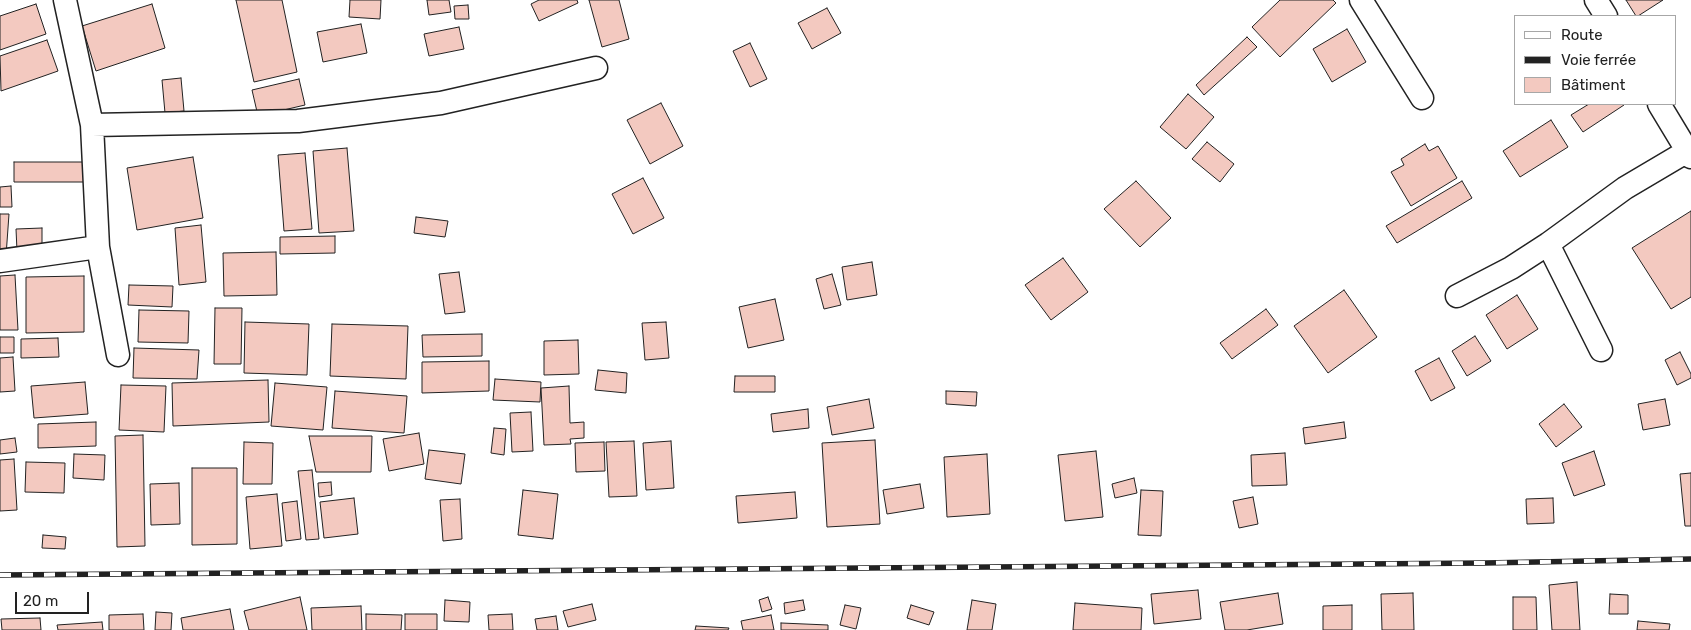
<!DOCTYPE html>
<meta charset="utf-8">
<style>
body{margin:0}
#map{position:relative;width:1691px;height:630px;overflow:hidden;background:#fff;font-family:Rubik,sans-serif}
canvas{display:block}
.legend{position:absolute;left:1514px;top:15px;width:162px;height:90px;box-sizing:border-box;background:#fff;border:1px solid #a7a7a7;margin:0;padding:6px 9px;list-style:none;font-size:15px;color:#222}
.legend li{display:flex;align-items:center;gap:10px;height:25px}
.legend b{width:25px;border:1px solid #a7a7a7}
.scale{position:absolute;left:15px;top:592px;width:74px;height:22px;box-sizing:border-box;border:2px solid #222;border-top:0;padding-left:6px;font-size:15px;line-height:18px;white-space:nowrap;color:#222;-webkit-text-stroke:4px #fff;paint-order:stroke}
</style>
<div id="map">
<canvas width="1691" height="630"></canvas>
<ul class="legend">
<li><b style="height:6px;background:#fff"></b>Route</li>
<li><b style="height:6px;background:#222"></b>Voie ferrée</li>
<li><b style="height:14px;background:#f3c9c0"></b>Bâtiment</li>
</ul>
<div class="scale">20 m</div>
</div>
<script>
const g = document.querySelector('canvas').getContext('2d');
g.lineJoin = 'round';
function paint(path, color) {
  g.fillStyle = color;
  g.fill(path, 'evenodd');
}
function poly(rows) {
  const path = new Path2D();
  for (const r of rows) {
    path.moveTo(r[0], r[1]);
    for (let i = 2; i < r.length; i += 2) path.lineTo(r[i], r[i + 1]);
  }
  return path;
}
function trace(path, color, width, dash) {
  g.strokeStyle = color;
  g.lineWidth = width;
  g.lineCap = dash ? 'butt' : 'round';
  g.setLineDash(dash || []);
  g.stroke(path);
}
const building = poly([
 [236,0,282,0,297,72,254,82,236,0],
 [350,0,381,0,380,19,349,17,350,0],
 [427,0,449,0,451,12,429,15,427,0],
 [539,0,577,0,578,3,539,21,531,4,539,0],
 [589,0,619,0,629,39,602,47,589,0],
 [1280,0,1333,0,1336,3,1280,57,1252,27,1280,0],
 [1626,0,1663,0,1638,16,1636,16,1626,0],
 [36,4,46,34,0,50,0,16,36,4],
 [152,4,165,48,96,71,82,26,152,4],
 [468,5,469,19,455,19,454,6,468,5],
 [827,8,841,33,812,49,798,23,827,8],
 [361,24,367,53,323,62,317,32,361,24],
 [459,27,464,49,429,56,424,34,459,27],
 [1347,29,1366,62,1332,82,1313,49,1347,29],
 [1247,37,1257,47,1204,95,1196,85,1247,37],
 [47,40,58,71,1,91,0,56,47,40],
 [750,43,767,79,750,87,733,51,750,43],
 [181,78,184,111,165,113,162,80,181,78],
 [299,79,305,105,258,116,252,90,299,79],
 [1188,94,1214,117,1186,149,1160,127,1188,94],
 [661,103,683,146,650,164,627,120,661,103],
 [1589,104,1623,104,1624,105,1583,132,1571,115,1589,104],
 [1551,120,1568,147,1520,177,1503,151,1551,120],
 [1207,142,1234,164,1220,182,1192,159,1207,142],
 [1425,144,1429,151,1438,146,1457,178,1411,206,1391,172,1404,165,1401,159,1425,144],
 [347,148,354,231,319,233,313,151,347,148],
 [305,153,312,229,284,231,278,155,305,153],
 [193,157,203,218,137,230,127,168,193,157],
 [14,162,86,162,86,182,14,182,14,162],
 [643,178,664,218,633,234,612,194,643,178],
 [1136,181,1171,218,1140,247,1104,209,1136,181],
 [1462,181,1472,198,1397,243,1386,226,1462,181],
 [11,186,12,207,0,207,0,187,11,186],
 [1691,211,1691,297,1671,309,1632,248,1691,211],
 [0,214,9,214,6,256,0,255,0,214],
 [416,217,448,221,445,237,414,233,416,217],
 [201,225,206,282,179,285,175,228,201,225],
 [42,228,42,251,17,251,16,229,42,228],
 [335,236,335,253,280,254,280,237,335,236],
 [276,252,277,295,224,296,223,253,276,252],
 [1063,258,1088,292,1051,320,1025,285,1063,258],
 [872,262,877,295,847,300,842,267,872,262],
 [459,272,465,312,445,314,439,274,459,272],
 [832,274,841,305,824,309,816,279,832,274],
 [15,275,18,330,0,330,0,276,15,275],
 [84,276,84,332,26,333,26,277,84,276],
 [129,285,173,286,172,307,128,305,129,285],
 [1344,290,1377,337,1328,373,1294,326,1344,290],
 [1517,295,1538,329,1507,349,1486,315,1517,295],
 [775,299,784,340,748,348,739,307,775,299],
 [215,308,242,308,241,364,214,364,215,308],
 [1266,309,1278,325,1232,359,1220,343,1266,309],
 [139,310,189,311,188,343,138,342,139,310],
 [245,322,309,324,307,375,244,373,245,322],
 [666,322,669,358,645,360,642,323,666,322],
 [332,324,408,326,406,379,330,376,332,324],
 [482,334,482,356,423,357,422,335,482,334],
 [1475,336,1491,361,1467,376,1452,351,1475,336],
 [0,337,14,337,14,353,0,353,0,337],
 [58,338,59,357,21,358,21,339,58,338],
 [578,340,579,374,544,375,544,341,578,340],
 [134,348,199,350,197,379,133,378,134,348],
 [1680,352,1691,374,1691,378,1677,385,1665,360,1680,352],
 [13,357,15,391,0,392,0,358,13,357],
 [1439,358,1455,388,1431,401,1415,371,1439,358],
 [489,361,489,391,422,393,422,362,489,361],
 [598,370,627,373,626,393,595,390,598,370],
 [735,376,775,376,775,392,734,392,735,376],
 [495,379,541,382,540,402,493,400,495,379],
 [268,380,269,422,173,426,172,383,268,380],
 [85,382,88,414,34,418,31,386,85,382],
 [275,383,327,387,323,430,271,426,275,383],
 [121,385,166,386,164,432,119,430,121,385],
 [569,386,570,423,584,422,584,438,570,439,571,444,544,445,541,388,569,386],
 [335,391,407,396,404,433,332,428,335,391],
 [946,391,977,392,976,406,946,404,946,391],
 [869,399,874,428,832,435,827,407,869,399],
 [1665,399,1670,425,1643,430,1638,404,1665,399],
 [1564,404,1582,427,1556,447,1539,424,1564,404],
 [808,409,809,428,773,432,771,414,808,409],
 [531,412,533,451,512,452,510,413,531,412],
 [96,422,96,446,38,448,38,424,96,422],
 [1344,422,1346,438,1305,444,1303,428,1344,422],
 [494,428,506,429,504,455,491,453,494,428],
 [419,433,424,464,389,471,383,439,419,433],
 [143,435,145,546,117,547,115,436,143,435],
 [309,436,372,436,371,472,316,472,309,436],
 [15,438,17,452,0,454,0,440,15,438],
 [875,440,880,524,827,527,822,443,875,440],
 [634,441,637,496,609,497,606,442,634,441],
 [671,441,674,488,646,490,643,443,671,441],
 [244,442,273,443,272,484,243,484,244,442],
 [604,442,605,471,576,472,575,443,604,442],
 [429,450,465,454,461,484,425,479,429,450],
 [1096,451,1103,517,1065,521,1058,455,1096,451],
 [1594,451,1605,485,1574,496,1562,463,1594,451],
 [1285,453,1287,485,1252,486,1251,455,1285,453],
 [74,454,105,455,104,480,73,478,74,454],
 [987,454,990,514,947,517,944,457,987,454],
 [14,459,17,510,0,511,0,460,14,459],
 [26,462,65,463,64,493,25,492,26,462],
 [192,468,237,468,237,544,192,545,192,468],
 [312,470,319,539,306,540,298,471,312,470],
 [1691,473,1691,526,1685,526,1680,474,1691,473],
 [1134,478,1137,493,1115,498,1112,484,1134,478],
 [331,482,332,495,319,497,318,483,331,482],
 [179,483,180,524,151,525,150,484,179,483],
 [920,484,924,508,887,514,883,490,920,484],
 [523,490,558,494,553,539,518,535,523,490],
 [1141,490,1163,491,1161,536,1138,535,1141,490],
 [795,492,797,518,738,523,736,496,795,492],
 [277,494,282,546,250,549,246,497,277,494],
 [1253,497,1258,524,1239,528,1233,501,1253,497],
 [354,498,358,534,324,538,320,502,354,498],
 [1553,498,1554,523,1527,524,1526,499,1553,498],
 [460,499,462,539,443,541,440,500,460,499],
 [297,501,301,539,286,541,282,503,297,501],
 [43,535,66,537,65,549,42,548,43,535],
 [1577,582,1580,630,1552,630,1549,585,1577,582],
 [1198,590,1201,619,1154,624,1151,594,1198,590],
 [1278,593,1283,624,1247,630,1225,630,1220,602,1278,593],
 [1413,593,1414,630,1382,630,1381,594,1413,593],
 [1610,594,1628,595,1628,614,1609,614,1610,594],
 [300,597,307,630,249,630,244,611,300,597],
 [768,597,772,609,762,612,759,600,768,597],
 [1513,597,1536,597,1537,630,1513,630,1513,597],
 [445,600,470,602,469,622,444,621,445,600],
 [803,600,805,610,785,614,784,603,803,600],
 [972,600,996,604,992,630,967,630,972,600],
 [1075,603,1142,608,1141,630,1073,630,1075,603],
 [592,604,596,620,568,627,563,611,592,604],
 [845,605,861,608,856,629,840,625,845,605],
 [911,605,934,612,929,625,907,618,911,605],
 [1352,605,1352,630,1323,630,1323,606,1352,605],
 [361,606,362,630,312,630,311,608,361,606],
 [230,609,234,630,183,630,181,618,230,609],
 [156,612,172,613,171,630,155,630,156,612],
 [143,614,144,630,109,630,109,615,143,614],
 [366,614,402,615,401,630,366,630,366,614],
 [405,614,437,614,437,630,405,630,405,614],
 [512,614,513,630,489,630,488,615,512,614],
 [771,615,774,630,743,630,741,621,771,615],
 [556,616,558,630,537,630,535,619,556,616],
 [40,618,41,630,2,630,1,619,40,618],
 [1638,621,1670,624,1669,630,1637,630,1638,621],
 [102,622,103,630,58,630,57,625,102,622],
 [781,623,828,625,828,630,781,630,781,623],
 [696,626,729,628,728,630,695,630,696,626]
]);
paint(building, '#f3c9c0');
trace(building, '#222', 1);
const minor = poly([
 [65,0,92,125,98,247,118,355],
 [1361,0,1422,98],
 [1596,0,1606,16],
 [1659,104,1691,157],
 [92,125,298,121,441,103,596,68],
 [1548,244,1601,350],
 [0,261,98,247],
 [1457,296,1511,268,1548,244,1625,188,1691,149]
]);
trace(minor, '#222', 25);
trace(minor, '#fff', 22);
const rail = poly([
 [0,575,1485,563,1691,559]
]);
trace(rail, '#222', 5.5);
trace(rail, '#fff', 4, [11]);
</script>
